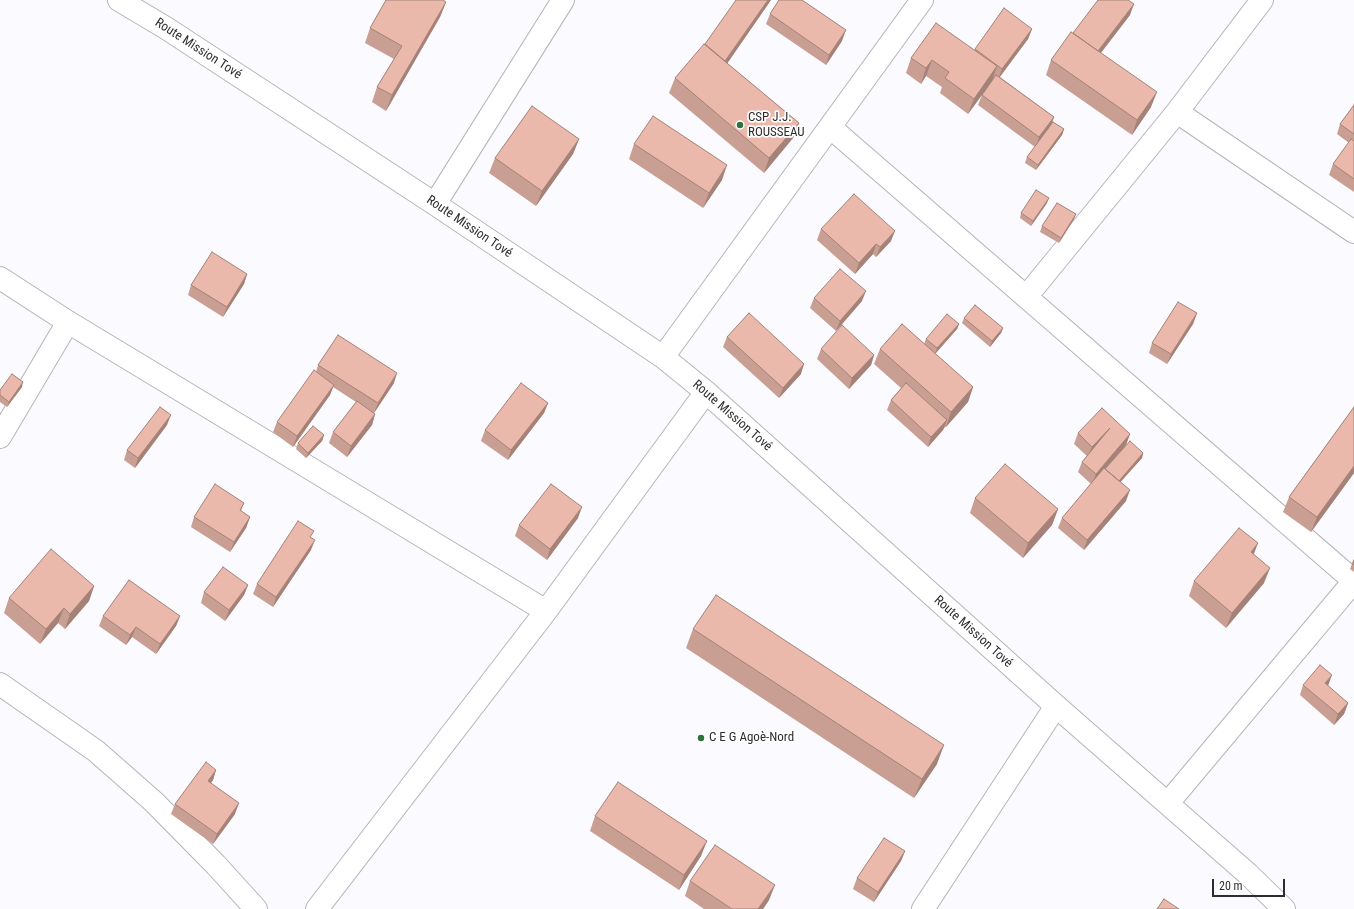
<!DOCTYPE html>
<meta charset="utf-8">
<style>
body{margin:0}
#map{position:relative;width:1354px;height:909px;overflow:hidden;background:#fafaff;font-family:"Roboto Condensed",sans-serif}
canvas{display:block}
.scale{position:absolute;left:1212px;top:879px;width:73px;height:18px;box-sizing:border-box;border:2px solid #2d2d30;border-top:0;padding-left:5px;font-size:12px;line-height:14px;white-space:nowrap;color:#2d2d30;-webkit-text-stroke:3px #fff;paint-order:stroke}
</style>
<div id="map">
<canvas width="1354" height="909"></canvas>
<div class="scale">20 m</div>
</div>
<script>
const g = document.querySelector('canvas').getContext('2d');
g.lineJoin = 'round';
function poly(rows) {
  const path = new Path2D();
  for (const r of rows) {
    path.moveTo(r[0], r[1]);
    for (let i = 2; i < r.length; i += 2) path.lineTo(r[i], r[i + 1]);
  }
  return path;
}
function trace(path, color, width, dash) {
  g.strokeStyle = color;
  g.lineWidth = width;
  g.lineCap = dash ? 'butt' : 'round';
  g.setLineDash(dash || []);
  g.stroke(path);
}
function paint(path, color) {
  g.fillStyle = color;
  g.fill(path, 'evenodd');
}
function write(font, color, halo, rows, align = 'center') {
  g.font = font + ' "Roboto Condensed",sans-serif';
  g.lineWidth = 3.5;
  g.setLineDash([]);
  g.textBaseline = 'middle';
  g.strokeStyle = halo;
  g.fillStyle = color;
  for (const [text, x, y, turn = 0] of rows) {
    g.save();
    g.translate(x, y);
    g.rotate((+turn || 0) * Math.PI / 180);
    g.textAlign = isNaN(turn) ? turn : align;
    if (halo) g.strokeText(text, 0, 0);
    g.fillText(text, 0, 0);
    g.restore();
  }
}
const minor = poly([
 [119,0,166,28,435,204,663,357,706,392,1056,706,1248,874,1284,909],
 [1177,112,1354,232],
 [830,127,1354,581],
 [435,204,563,0],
 [0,278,68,322,546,611],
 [1026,297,1177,112,1262,0],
 [663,357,922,0],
 [0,437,68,322],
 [0,684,96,751,154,802,216,865,256,909],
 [1168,803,1354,581],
 [317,909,546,611,706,392],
 [923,909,1056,706]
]);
trace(minor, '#b4b4bc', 24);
trace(minor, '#fff', 22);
paint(poly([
 [771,0,727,63,799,123,793,138,764,173,669,93,675,78,705,44],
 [446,2,440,17,386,111,372,102,377,87,394,59,365,43,370,28],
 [770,14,842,41,826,65,766,24],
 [1130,15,1101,53,1151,107,1132,135,1046,75,1051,60,1073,33],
 [1032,29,1028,39,1000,77,1054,117,1052,124,1064,129,1062,135,1036,170,1025,163,1027,157,1035,147,978,105,982,95,968,114,940,93,942,87,926,76,921,84,906,73,911,58,974,50,975,49],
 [1354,103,1354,192,1329,175,1333,164,1349,143,1337,134,1340,124,1353,106],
 [579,139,573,154,536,206,489,173,495,158],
 [634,144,722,180,703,208,629,159],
 [1047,203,1031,226,1020,218,1021,213],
 [1076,214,1074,219,1059,243,1040,232,1042,226],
 [821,229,891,241,876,257,873,254,855,274,817,240],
 [247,274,244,284,223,317,188,295,191,285],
 [814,298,862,301,836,331,810,308],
 [1197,313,1193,324,1167,364,1149,353,1152,343],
 [964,318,1003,328,1001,333,990,347,962,323],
 [959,324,957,329,935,354,973,387,968,402,946,427,945,427,943,430,928,447,887,410,891,400,901,388,874,364,880,349,924,344,926,339],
 [727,337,801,374,779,398,723,347],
 [821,349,874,355,871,365,849,389,817,359],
 [318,365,394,383,374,413,375,414,372,425,347,457,329,443,333,432,356,402,333,387,330,395,293,447,273,432,277,422,316,372],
 [22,387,7,407,0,402,0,390],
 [548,403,544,413,508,460,481,441,485,430],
 [1354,407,1354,473,1311,532,1283,512,1289,497],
 [167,425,135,468,124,460,127,450],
 [1078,433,1130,434,1126,445,1105,469,1143,453,1142,458,1120,482,1126,501,1084,550,1058,528,1062,518,1091,484,1078,472,1082,462,1087,456,1074,444],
 [324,435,322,441,306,458,296,449,298,443],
 [975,498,1058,509,1052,525,1023,558,970,513],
 [244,503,241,511,250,517,246,528,230,552,191,527,194,517],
 [578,518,547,560,515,536,519,525],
 [311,538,311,550,273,607,253,594,257,584],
 [1254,554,1264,583,1226,628,1189,596,1194,581],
 [1354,560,1354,572,1350,569,1352,564],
 [248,585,244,595,225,621,201,603,204,592],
 [94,586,89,601,65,629,58,623,40,644,4,613,9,598],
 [103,616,180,616,176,626,156,654,132,637,126,645,99,626],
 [693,629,937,764,914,798,686,648],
 [1303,685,1328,686,1348,703,1344,714,1334,725,1300,695],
 [216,770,213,780,211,783,235,814,213,844,171,814,175,804],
 [595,816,701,856,679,890,590,831],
 [905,851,901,861,874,902,853,889,857,878],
 [690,881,769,900,763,909,704,909,685,896]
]), '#ca9f93');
paint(poly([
 [768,0,771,0,720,74,723,64],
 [446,2,440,17,386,111,392,95],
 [1134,4,1130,15,1092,64,1096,54],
 [1032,29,1028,39,998,79,1002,69],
 [846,30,842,41,826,65,829,55],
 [932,60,926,76,921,84,926,68],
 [997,66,992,81,968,114,974,99],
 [1157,92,1151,107,1132,135,1137,120],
 [1054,117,1050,127,1036,147,1039,137],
 [799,123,793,138,764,173,769,158],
 [1064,129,1062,135,1036,170,1038,165],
 [579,139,573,154,536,206,542,191],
 [727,165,722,180,703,208,709,193],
 [1049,198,1047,203,1031,226,1033,221],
 [1076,214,1074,219,1059,243,1061,238],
 [895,231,891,241,876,257,880,247],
 [876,244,873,254,855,274,859,263],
 [247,274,244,284,223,317,227,307],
 [866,291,862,301,836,331,840,321],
 [1197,313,1193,324,1167,364,1171,354],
 [959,324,957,329,935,354,937,348],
 [1003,328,1001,333,990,347,992,341],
 [874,355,871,365,849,389,852,378],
 [804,364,801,374,779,398,783,388],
 [397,373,394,383,374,413,378,403],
 [23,382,22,387,7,407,9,402],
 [334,385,330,395,293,447,297,436],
 [973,387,968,402,946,427,951,412],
 [548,403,544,413,508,460,511,450],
 [375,414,372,425,347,457,351,446],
 [171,415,167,425,135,468,138,458],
 [947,420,943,430,928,447,931,437],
 [1110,428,1088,457,1092,447],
 [1130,434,1126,445,1092,484,1096,474],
 [324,435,322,441,306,458,308,453],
 [1143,453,1142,458,1117,486,1119,481],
 [1354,466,1354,473,1311,532,1317,517],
 [1130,490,1126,501,1084,550,1087,540],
 [582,507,578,518,547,560,550,549],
 [1058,509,1052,525,1023,558,1028,543],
 [250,517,246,528,230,552,234,542],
 [315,540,311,550,273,607,276,597],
 [1258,543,1252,559,1251,552],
 [1270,568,1264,583,1226,628,1232,613],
 [248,585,244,595,225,621,229,610],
 [94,586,89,601,65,629,70,614],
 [64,608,58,623,40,644,46,629],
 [180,616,176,626,156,654,160,644],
 [136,627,132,637,126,645,130,635],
 [1332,675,1328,686,1321,694,1325,683],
 [1348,703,1344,714,1334,725,1338,714],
 [944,745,937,764,914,798,922,779],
 [216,770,213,780,205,791,208,781],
 [239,803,235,814,213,844,217,834],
 [707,841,701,856,679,890,684,875],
 [905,851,901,861,874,902,878,892],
 [775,885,769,900,763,909,758,909]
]), '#a48278');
const building = poly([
 [386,0,443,0,446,2,392,95,377,87,402,46,370,28,386,0],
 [736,0,768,0,725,61,705,44,736,0],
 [779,0,802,0,846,30,829,55,770,14,779,0],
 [1098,0,1128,0,1134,4,1098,51,1073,33,1098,0],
 [1004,8,1032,29,1002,69,975,49,1004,8],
 [936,23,997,66,974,99,945,78,949,72,932,60,926,68,911,58,936,23],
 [1071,32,1157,92,1137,120,1051,60,1071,32],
 [704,44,799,123,769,158,675,78,704,44],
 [996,75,1054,117,1039,137,982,95,996,75],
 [1354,105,1354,134,1340,124,1354,105],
 [532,106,579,139,542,191,495,158,532,106],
 [653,116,727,165,709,193,634,144,653,116],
 [1053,122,1064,129,1038,165,1027,157,1053,122],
 [1351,139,1354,141,1354,179,1333,164,1351,139],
 [1036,190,1049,198,1033,221,1021,213,1036,190],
 [854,194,895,231,880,247,876,244,859,263,821,229,854,194],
 [1057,203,1076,214,1061,238,1042,226,1057,203],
 [212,252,247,274,227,307,191,285,212,252],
 [840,269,866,291,840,321,814,298,840,269],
 [1178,302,1197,313,1171,354,1152,343,1178,302],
 [975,305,1003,328,992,341,964,318,975,305],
 [749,313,804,364,783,388,727,337,749,313],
 [947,314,959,324,937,348,926,339,947,314],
 [902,324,973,387,951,412,880,349,902,324],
 [842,325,874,355,852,378,821,349,842,325],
 [338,335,397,373,378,403,318,365,338,335],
 [314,370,334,385,297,436,277,422,314,370],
 [12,374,23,382,9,402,0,395,0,390,12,374],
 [521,383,548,403,511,450,485,430,521,383],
 [906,383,947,420,931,437,891,400,906,383],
 [357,401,375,414,351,446,333,432,357,401],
 [160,407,171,415,138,458,127,450,160,407],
 [1354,407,1354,466,1317,517,1289,497,1354,407],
 [1102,408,1130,434,1096,474,1082,462,1110,428,1092,447,1078,433,1102,408],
 [313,426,324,435,308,453,298,443,313,426],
 [1130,441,1143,453,1119,481,1105,469,1130,441],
 [1005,464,1058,509,1028,543,975,498,1005,464],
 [1104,468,1130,490,1087,540,1062,518,1104,468],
 [215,484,244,503,240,510,250,517,234,542,194,517,215,484],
 [551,484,582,507,550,549,519,525,551,484],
 [298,521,314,531,310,537,315,540,276,597,257,584,298,521],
 [1239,528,1258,543,1251,552,1270,568,1232,613,1194,581,1239,528],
 [51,549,94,586,70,614,64,608,46,629,9,598,51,549],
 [1354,560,1354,565,1352,564,1354,560],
 [223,567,248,585,229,610,204,592,223,567],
 [129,580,180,616,160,644,136,627,130,635,103,616,129,580],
 [716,595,944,745,922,779,693,629,716,595],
 [1320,665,1332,675,1325,683,1348,703,1338,714,1303,685,1320,665],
 [206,762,216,770,208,781,239,803,217,834,175,804,206,762],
 [618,782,707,841,684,875,595,816,618,782],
 [884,838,905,851,878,892,857,878,884,838],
 [715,845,775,885,758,909,732,909,690,881,715,845],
 [1164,899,1179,909,1157,909,1164,899]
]);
paint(building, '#ebb9ab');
trace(building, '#a48278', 1);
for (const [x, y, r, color] of [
 [740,125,4,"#2e733f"],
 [701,738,4,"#2e733f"]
]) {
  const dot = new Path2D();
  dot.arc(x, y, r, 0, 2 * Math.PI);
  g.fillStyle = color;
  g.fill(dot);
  trace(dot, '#fff', 1.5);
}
write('13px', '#2d2d30', '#fff', [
 ["Route Mission Tové",198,49,33],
 ["Route Mission Tové",469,227,34],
 ["Route Mission Tové",732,416,41],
 ["Route Mission Tové",973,632,42]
]);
write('13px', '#2d2d30', '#fff', [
 ["CSP J.J.",748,118],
 ["ROUSSEAU",748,133],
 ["C E G Agoè-Nord",709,738]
], 'left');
</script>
